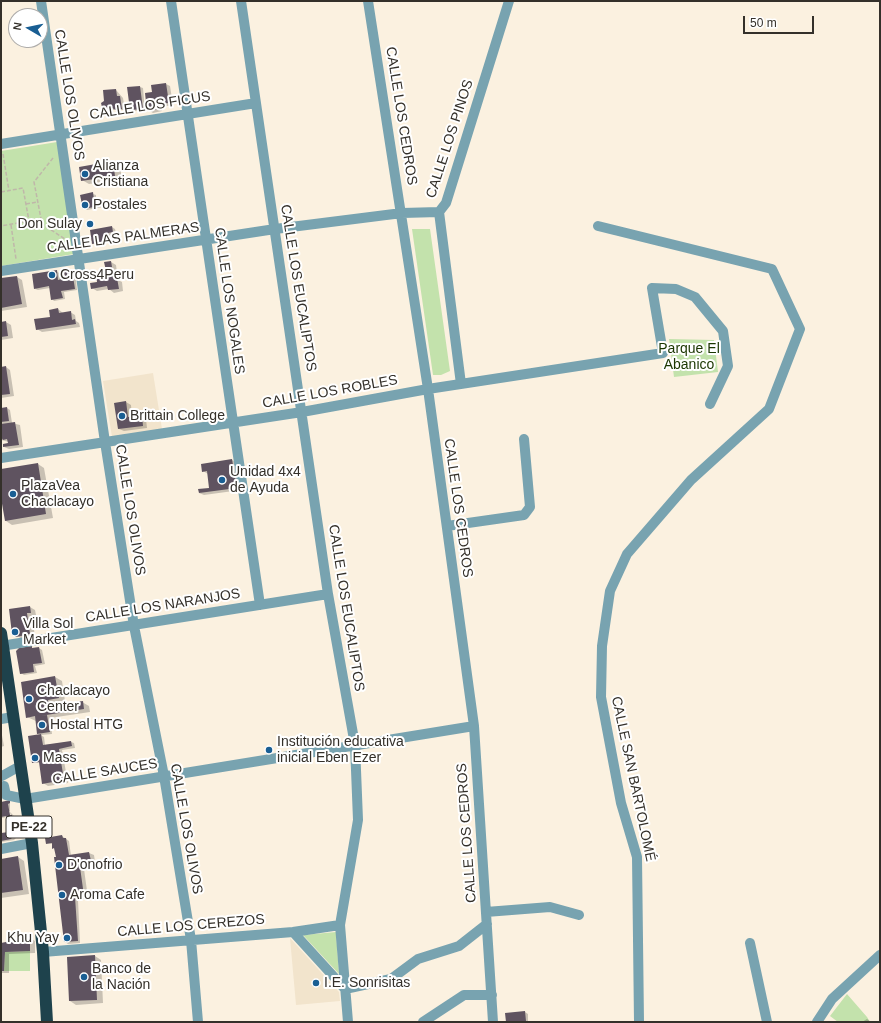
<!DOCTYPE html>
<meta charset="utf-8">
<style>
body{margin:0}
#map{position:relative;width:881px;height:1023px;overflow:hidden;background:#fbf1e0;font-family:Helvetica,sans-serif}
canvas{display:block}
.frame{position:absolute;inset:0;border:2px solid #34302a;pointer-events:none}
.north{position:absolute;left:8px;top:8px;width:40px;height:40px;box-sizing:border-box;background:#fff;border:1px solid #aeacaa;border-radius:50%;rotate:279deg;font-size:11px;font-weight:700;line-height:16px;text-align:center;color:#34302a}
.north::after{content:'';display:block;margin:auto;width:14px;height:18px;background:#195e93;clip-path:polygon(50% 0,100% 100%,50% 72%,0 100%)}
.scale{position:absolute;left:743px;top:16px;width:71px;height:18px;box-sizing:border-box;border:2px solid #34302a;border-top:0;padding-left:5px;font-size:12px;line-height:14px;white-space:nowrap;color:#34302a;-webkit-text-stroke:3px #fff;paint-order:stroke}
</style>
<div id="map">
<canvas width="881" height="1023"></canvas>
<div class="frame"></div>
<div class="north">N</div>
<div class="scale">50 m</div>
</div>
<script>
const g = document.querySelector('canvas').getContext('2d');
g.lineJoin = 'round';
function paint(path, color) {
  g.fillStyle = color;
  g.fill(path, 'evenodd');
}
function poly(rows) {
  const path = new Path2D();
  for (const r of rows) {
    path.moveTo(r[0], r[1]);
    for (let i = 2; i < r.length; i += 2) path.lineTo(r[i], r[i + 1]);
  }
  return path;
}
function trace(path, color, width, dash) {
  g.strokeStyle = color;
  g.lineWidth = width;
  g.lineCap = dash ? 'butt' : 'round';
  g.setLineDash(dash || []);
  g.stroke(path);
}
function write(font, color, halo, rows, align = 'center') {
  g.font = font + ' Helvetica,sans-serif';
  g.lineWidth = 4;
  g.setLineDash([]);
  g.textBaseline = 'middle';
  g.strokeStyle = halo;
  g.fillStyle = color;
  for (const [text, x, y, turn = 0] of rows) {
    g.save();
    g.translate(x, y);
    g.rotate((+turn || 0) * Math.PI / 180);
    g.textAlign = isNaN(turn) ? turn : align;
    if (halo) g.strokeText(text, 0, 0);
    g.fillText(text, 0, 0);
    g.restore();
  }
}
paint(poly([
 [153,373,162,429,112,437,103,381],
 [290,938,339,992,340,1001,296,1005]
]), '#f2e4cc');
paint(poly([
 [57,142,74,254,1,266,1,151],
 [412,229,430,229,450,371,441,375,433,375],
 [669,339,714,340,718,372,674,377],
 [336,932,339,974,303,935],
 [30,951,30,971,4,971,5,952],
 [847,994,867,1017,870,1022,838,1022,830,1016]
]), '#c3e2ac');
paint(poly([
 [166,84,170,86,173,105,161,107,162,111,153,113,148,110,153,93],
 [140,87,143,88,145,110,134,111,131,110],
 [116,90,123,98,125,110,109,110,103,106],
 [113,162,120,166,122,179,89,184,82,180],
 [93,194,96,195,96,200,102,202,103,207,87,210,84,208],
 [112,227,115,229,116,233,111,234,112,242,96,245,93,243],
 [111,262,116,265,118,280,122,282,123,291,114,293,109,289,97,291,92,288,107,272],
 [56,271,59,273,61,280,66,279,72,271,75,272,77,290,64,292,65,299,54,301,52,299,50,288,38,290,35,289],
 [17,277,22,280,27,307,1,311,1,280],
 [58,309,63,313,70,312,75,315,76,321,79,323,80,327,42,332,37,329,51,318],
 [6,322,11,325,13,338,1,340,1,323],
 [6,367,10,370,14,396,1,398,1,368],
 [126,402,131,405,132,418,141,416,146,419,147,428,124,431,119,429],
 [7,408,10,410,12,423,20,425,23,447,9,449,4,447,9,442,1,440,1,409],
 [232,460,237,463,241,490,204,495,199,493,210,488,208,474,203,471,203,465],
 [38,464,44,468,53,518,12,525,6,521,1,492,1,470],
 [30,607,35,610,36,615,32,615,35,637,22,639,13,633],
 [39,648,42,650,45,664,35,666,37,673,24,675,21,673],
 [55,677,62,681,65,701,54,703,55,705,82,702,89,706,90,712,50,718,52,734,41,735,38,733,36,721,27,717],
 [1,730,4,746,1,747],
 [41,735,44,737,45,745,71,742,74,743,75,748,62,750,68,783,48,786,43,783,40,763,33,762],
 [10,801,10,811,8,811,12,820,10,812,15,817,18,836,14,840,1,842,1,834,10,833,8,817,1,818,1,803],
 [62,836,69,841,71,856,89,853,94,855,96,868,84,869,88,898,78,900,80,943,68,944,65,942,56,849,53,844,47,843],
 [18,857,24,861,29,894,1,898,1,860],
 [30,938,35,941,35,953,9,954,9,973,1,973,1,944],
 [95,956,101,960,103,1003,76,1005,70,1001],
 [525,1012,528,1014,528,1022,507,1022,506,1014],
 [867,1019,871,1022,862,1022]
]), '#0003');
paint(poly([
 [166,83,169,103,157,104,158,109,147,111,145,93,152,92,151,85],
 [140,86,143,109,130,110,127,87],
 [116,89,117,96,120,96,122,109,116,110,112,108,102,107,101,103,104,101,103,90],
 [113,161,115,176,81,181,79,167],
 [93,192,94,200,99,199,100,206,83,209,80,195],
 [112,226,113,232,108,233,110,241,92,244,90,230],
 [111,261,114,279,117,278,119,289,108,290,107,286,91,289,90,283,97,282,96,273,106,271,104,262],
 [57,270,58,280,65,278,64,271,72,270,75,289,61,291,63,298,51,300,49,286,34,289,32,274],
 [17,276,22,304,1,308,1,278],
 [58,308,59,313,71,311,72,320,75,319,76,324,36,330,34,319,50,317,49,310],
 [6,321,8,336,1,337,1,322],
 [6,366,10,394,1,395,1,367],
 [126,401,128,417,142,415,143,426,118,429,114,403],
 [7,407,9,421,1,422,1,408],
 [15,422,19,445,3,447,3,444,8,443,7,439,3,440,1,437,1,424],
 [232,459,237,488,199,493,198,489,209,488,207,471,202,472,201,464],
 [38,463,46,514,5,521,1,498,1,469],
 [30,606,31,613,27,613,30,634,16,637,12,634,9,609],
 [32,646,32,648,39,647,42,663,33,664,34,672,20,674,16,651,19,648],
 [55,676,59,698,48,700,49,705,83,701,84,709,40,716,47,715,50,732,37,734,35,716,26,718,21,682],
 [41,734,43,745,71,741,72,746,59,749,64,780,42,784,39,762,32,763,28,736],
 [10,800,10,803,8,804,10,815,12,815,15,834,11,839,1,841,1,833,9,832,6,816,1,817,1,802],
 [62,835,63,838,66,838,69,855,89,852,92,865,80,867,84,896,75,897,78,941,64,942,54,857,56,857,54,848,52,849,52,843,46,844,45,838],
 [18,856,23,890,1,893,1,859],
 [30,937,30,951,5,952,4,971,1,971,1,943],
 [95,955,97,1000,69,1001,67,957],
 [525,1011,526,1021,506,1022,505,1013]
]), '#5f5360');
trace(poly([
 [3,154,9,191],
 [53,158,34,182,42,224,65,239],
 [1,192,23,188,29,221,1,226],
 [26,204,38,202],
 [11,225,16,259]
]), '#bfb7a9', 1.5, [4, 2]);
trace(poly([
 [41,1,105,442,134,626,164,776,191,940,198,1022],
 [171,1,260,605],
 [241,1,328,594,355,745,358,820,340,925,348,1022],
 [368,1,428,389,474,726,493,1022],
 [1,144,256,103],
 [598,226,772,269,800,329,769,409,691,480,627,554,610,591,602,646,601,697,621,803,637,857,639,1022],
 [1,271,275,229,402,213,439,212],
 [461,384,439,212,446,203,509,1],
 [1,458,302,412,428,389,663,353,652,288,676,289,695,297,723,331,728,366,710,404],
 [447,526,524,515,530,507,524,439],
 [1,646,328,594],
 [1,719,13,717],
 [2,776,20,766],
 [4,786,6,795,25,799,474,726],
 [1,849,32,843],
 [486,912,550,907,579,915],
 [293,932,345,989],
 [750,943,767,1022],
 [43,952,293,932,340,925],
 [345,989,391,979,418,959,459,946,487,924],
 [423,1022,464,995,492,995],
 [817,1022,832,999,880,955]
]), '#78a3b0', 10);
trace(poly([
 [1,633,32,843,43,952,47,1022]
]), '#1e424c', 12);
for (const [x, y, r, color] of [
 [85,174,4,"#195e93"],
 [85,205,4,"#195e93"],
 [90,224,4,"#195e93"],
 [52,275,4,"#195e93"],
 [122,416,4,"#195e93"],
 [222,480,4,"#195e93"],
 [13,494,4,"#195e93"],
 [15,632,4,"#195e93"],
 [29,699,4,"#195e93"],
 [42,725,4,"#195e93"],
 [269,750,4,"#195e93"],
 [35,758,4,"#195e93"],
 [59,865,4,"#195e93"],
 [62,895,4,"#195e93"],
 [67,938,4,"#195e93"],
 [84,977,4,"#195e93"],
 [316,983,4,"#195e93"]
]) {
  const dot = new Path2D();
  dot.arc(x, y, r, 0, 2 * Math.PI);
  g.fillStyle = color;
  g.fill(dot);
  trace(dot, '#fff', 1.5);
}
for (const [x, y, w] of [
 [29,827,46]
]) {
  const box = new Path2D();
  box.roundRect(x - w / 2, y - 11, w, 22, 3);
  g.fillStyle = '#fff';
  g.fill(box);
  trace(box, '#34302a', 1);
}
write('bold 13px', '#34302a', null, [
 ["PE-22",29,827]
]);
write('14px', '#34302a', '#fff', [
 ["CALLE LOS OLIVOS",69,95,81],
 ["CALLE LOS FICUS",150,106,-9],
 ["CALLE LOS CEDROS",401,116,81],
 ["CALLE LOS PINOS",450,139,-72],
 ["CALLE LAS PALMERAS",123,238,-8],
 ["CALLE LOS EUCALIPTOS",298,288,81],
 ["CALLE LOS NOGALES",229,301,82],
 ["CALLE LOS ROBLES",330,392,-10],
 ["CALLE LOS CEDROS",458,508,82],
 ["CALLE LOS OLIVOS",130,510,81],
 ["CALLE LOS NARANJOS",163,606,-9],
 ["CALLE LOS EUCALIPTOS",346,608,81],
 ["CALLE SAUCES",105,772,-9],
 ["CALLE SAN BARTOLOMÉ",633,779,78],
 ["CALLE LOS OLIVOS",186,829,80],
 ["CALLE LOS CEDROS",467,833,-94],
 ["CALLE LOS CEREZOS",191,926,-5]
]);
write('14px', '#34302a', '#fff', [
 ["Alianza",93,166],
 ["Cristiana",93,182],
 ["Postales",93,205],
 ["Don Sulay",82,224,"right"],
 ["Cross4Peru",60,275],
 ["Brittain College",130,416],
 ["Unidad 4x4",230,472],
 ["de Ayuda",230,488],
 ["PlazaVea",21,486],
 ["Chaclacayo",21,502],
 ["Villa Sol",23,624],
 ["Market",23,640],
 ["Chaclacayo",37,691],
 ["Center",37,707],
 ["Hostal HTG",50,725],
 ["Institución educativa",277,742],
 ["inicial Eben Ezer",277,758],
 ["Mass",43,758],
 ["D'onofrio",67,865],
 ["Aroma Cafe",70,895],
 ["Khu Yay",59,938,"right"],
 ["Banco de",92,969],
 ["la Nación",92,985],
 ["I.E. Sonrisitas",324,983]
], 'left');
write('14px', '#1b3600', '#fff', [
 ["Parque El",689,349],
 ["Abanico",689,365]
]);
</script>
